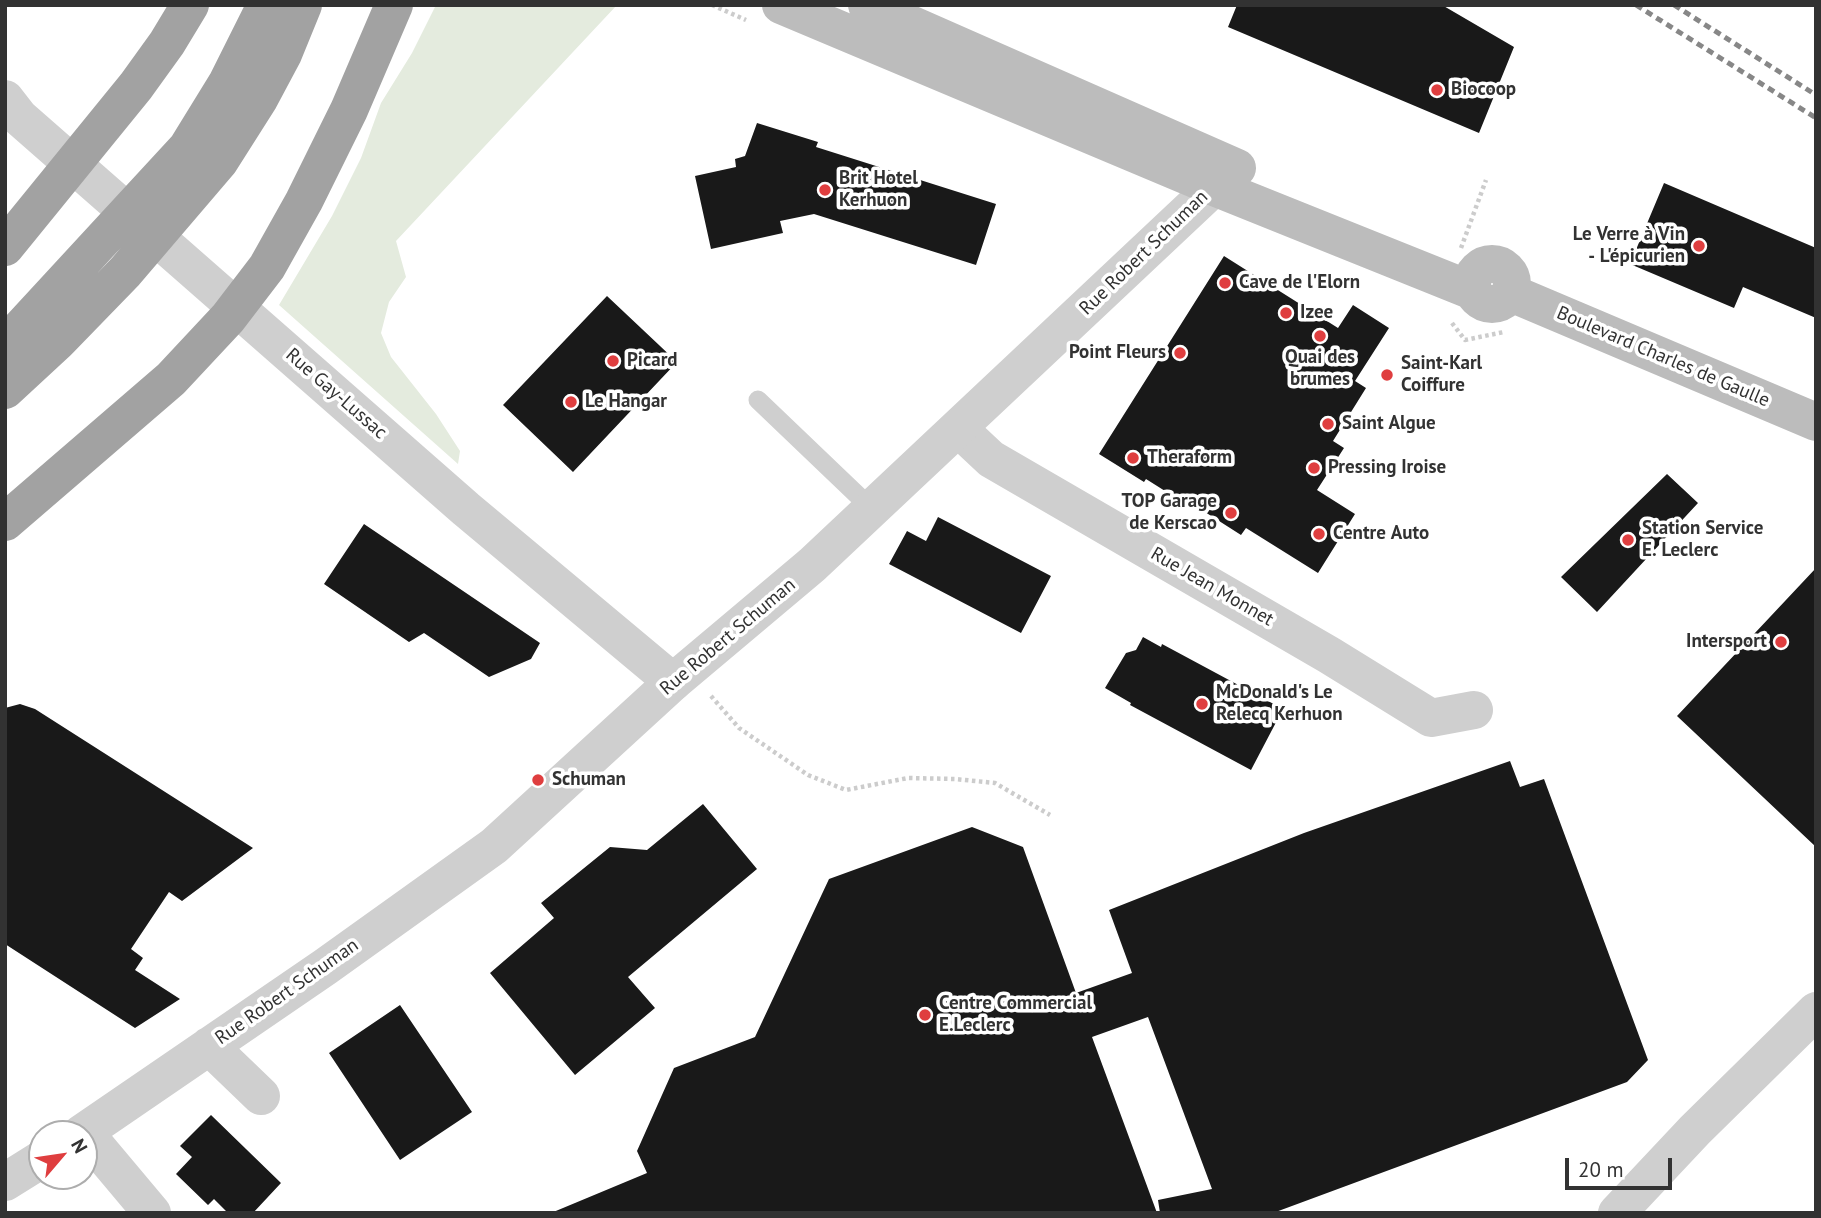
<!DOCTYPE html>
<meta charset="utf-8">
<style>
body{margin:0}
#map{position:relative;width:1821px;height:1218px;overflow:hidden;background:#fff;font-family:"PT Sans",sans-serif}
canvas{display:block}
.frame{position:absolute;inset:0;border:7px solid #323232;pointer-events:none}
.north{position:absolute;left:28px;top:1120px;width:70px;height:70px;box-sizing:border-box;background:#fff;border:2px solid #adadad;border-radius:50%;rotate:61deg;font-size:19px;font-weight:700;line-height:28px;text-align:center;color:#323232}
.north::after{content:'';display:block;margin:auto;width:24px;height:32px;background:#df3e3f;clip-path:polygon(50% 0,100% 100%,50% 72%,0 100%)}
.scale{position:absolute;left:1565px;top:1158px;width:107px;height:32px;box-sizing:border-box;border:4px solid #323232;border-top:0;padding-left:9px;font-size:21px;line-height:24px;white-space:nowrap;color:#323232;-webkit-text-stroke:5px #fff;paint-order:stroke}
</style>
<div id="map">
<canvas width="1821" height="1218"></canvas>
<div class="frame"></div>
<div class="north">N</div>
<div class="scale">20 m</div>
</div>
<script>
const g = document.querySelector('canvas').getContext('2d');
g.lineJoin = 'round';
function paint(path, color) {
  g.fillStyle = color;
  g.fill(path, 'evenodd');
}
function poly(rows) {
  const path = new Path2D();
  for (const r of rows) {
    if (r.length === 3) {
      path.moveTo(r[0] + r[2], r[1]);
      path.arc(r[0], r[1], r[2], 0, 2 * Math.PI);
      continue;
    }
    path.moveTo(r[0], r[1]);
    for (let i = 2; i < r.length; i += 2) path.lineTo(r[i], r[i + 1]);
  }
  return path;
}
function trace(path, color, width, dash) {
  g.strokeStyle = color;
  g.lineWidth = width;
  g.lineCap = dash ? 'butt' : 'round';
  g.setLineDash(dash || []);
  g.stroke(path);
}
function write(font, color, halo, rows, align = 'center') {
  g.font = font + ' "PT Sans",sans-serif';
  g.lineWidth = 7;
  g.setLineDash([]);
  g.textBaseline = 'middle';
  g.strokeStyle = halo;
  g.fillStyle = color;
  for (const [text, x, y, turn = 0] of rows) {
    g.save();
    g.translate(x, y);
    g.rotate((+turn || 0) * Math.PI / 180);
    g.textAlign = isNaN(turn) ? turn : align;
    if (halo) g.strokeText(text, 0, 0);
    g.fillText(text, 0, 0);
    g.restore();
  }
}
paint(poly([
 [436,5,617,5,396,241,406,277,389,302,381,333,391,357,436,414,460,451,458,464,279,305,332,216,361,158,381,103,412,53]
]), '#e4ebde');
paint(poly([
 [1237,5,1442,5,1514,47,1479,133,1228,27],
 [757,123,818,142,816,147,996,204,976,265,814,214,780,221,783,233,711,249,695,176,736,167,735,159,745,156],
 [1664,183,1816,248,1816,318,1743,287,1734,308,1630,264],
 [1224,256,1338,328,1353,305,1389,328,1355,381,1366,388,1333,441,1344,448,1317,490,1355,514,1318,573,1246,528,1241,535,1194,505,1192,508,1146,479,1144,482,1099,454],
 [607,296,677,362,573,472,503,405],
 [1667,474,1698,503,1597,612,1561,577],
 [938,517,1051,576,1021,633,889,564,907,531,926,541],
 [364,524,540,643,531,659,489,677,424,633,409,642,324,584],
 [1816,568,1816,847,1677,716],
 [1143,637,1161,647,1162,644,1283,709,1251,770,1130,705,1131,703,1105,688,1126,653,1136,650],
 [20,704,35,709,253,848,182,901,169,892,131,949,143,958,135,970,180,999,135,1028,5,944,5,708],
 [1510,761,1520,787,1544,779,1648,1060,1627,1082,1273,1213,1160,1213,1158,1200,1212,1189,1148,1017,1092,1037,1157,1213,551,1213,647,1173,637,1151,674,1068,755,1037,829,879,972,827,1023,847,1076,993,1132,973,1109,910,1304,833],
 [703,804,757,869,628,977,655,1008,575,1075,490,973,554,918,541,903,610,847,647,850],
 [400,1005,472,1112,400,1160,329,1053],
 [211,1115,281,1183,253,1213,228,1213,214,1199,208,1205,176,1174,192,1157,180,1146]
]), '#191919');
trace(poly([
 [712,5,746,20],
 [1461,248,1486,180],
 [1452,323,1465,340,1504,332],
 [711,696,739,728,808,775,846,790,908,778,955,779,995,783,1050,815]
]), '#ccc', 4.5, [3.5, 3.5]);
trace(poly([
 [758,400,872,509]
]), '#cfcfcf', 19);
trace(poly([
 [959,429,991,459,1329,655,1431,718,1474,710],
 [209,1046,261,1096],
 [84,1132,152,1213],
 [81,1134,325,967,494,846,673,682],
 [5,1182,42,1159]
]), '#cfcfcf', 38);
trace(poly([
 [5,99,19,117,466,509,673,682,812,565,1214,187],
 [1617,1213,1695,1130,1816,1011]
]), '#cfcfcf', 38);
trace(poly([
 [781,5,1214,187,1473,291],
 [867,5,1237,168],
 [1492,284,20],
 [1511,293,1816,422]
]), '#bcbcbc', 38);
trace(poly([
 [5,247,136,86,167,43,190,5],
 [5,345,187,148,227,83,266,5],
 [5,390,58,341,125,272,219,162,259,99,283,54,303,5],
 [5,522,171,379,228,318,267,267,304,201,349,110,394,5]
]), '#a2a2a2', 38);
trace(poly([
 [1636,5,1816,118],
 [1674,5,1816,95]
]), '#878787', 5, [7, 5]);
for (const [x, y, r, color] of [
 [1437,90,7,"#df3e3f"],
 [825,190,7,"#df3e3f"],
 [1699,246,7,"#df3e3f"],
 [1225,283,7,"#df3e3f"],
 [1286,313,7,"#df3e3f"],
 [1320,336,7,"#df3e3f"],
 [1180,353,7,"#df3e3f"],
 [613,361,7,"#df3e3f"],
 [1387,375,7,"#df3e3f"],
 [571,402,7,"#df3e3f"],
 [1328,424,7,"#df3e3f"],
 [1133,458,7,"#df3e3f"],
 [1314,468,7,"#df3e3f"],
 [1231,513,7,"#df3e3f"],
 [1319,534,7,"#df3e3f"],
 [1628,540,7,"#df3e3f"],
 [1781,642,7,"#df3e3f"],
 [1202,704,7,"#df3e3f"],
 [538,780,7,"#df3e3f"],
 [925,1015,7,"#df3e3f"]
]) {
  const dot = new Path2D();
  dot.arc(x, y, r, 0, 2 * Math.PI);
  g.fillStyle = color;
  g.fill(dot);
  trace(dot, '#fff', 2.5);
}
write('bold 19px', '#323232', '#fff', [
 ["Biocoop",1451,90],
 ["Brit Hotel",839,179],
 ["Kerhuon",839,201],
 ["Le Verre à Vin",1685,235,"right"],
 ["- L'épicurien",1685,257,"right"],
 ["Cave de l'Elorn",1239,283],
 ["Izee",1300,313],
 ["Point Fleurs",1166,353,"right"],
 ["Quai des",1320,358,"center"],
 ["brumes",1320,380,"center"],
 ["Picard",627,361],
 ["Saint-Karl",1401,364],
 ["Coiffure",1401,386],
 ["Le Hangar",585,402],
 ["Saint Algue",1342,424],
 ["Theraform",1147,458],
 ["Pressing Iroise",1328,468],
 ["TOP Garage",1217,502,"right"],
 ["de Kerscao",1217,524,"right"],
 ["Station Service",1642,529],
 ["E. Leclerc",1642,551],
 ["Centre Auto",1333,534],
 ["Intersport",1767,642,"right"],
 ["McDonald's Le",1216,693],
 ["Relecq Kerhuon",1216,715],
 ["Schuman",552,780],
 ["Centre Commercial",939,1004],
 ["E.Leclerc",939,1026]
], 'left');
write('19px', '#323232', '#fff', [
 ["Rue Robert Schuman",1144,253,-44],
 ["Boulevard Charles de Gaulle",1663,357,23],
 ["Rue Gay-Lussac",336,394,41],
 ["Rue Jean Monnet",1212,587,30],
 ["Rue Robert Schuman",728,637,-40],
 ["Rue Robert Schuman",287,992,-35]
]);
</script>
